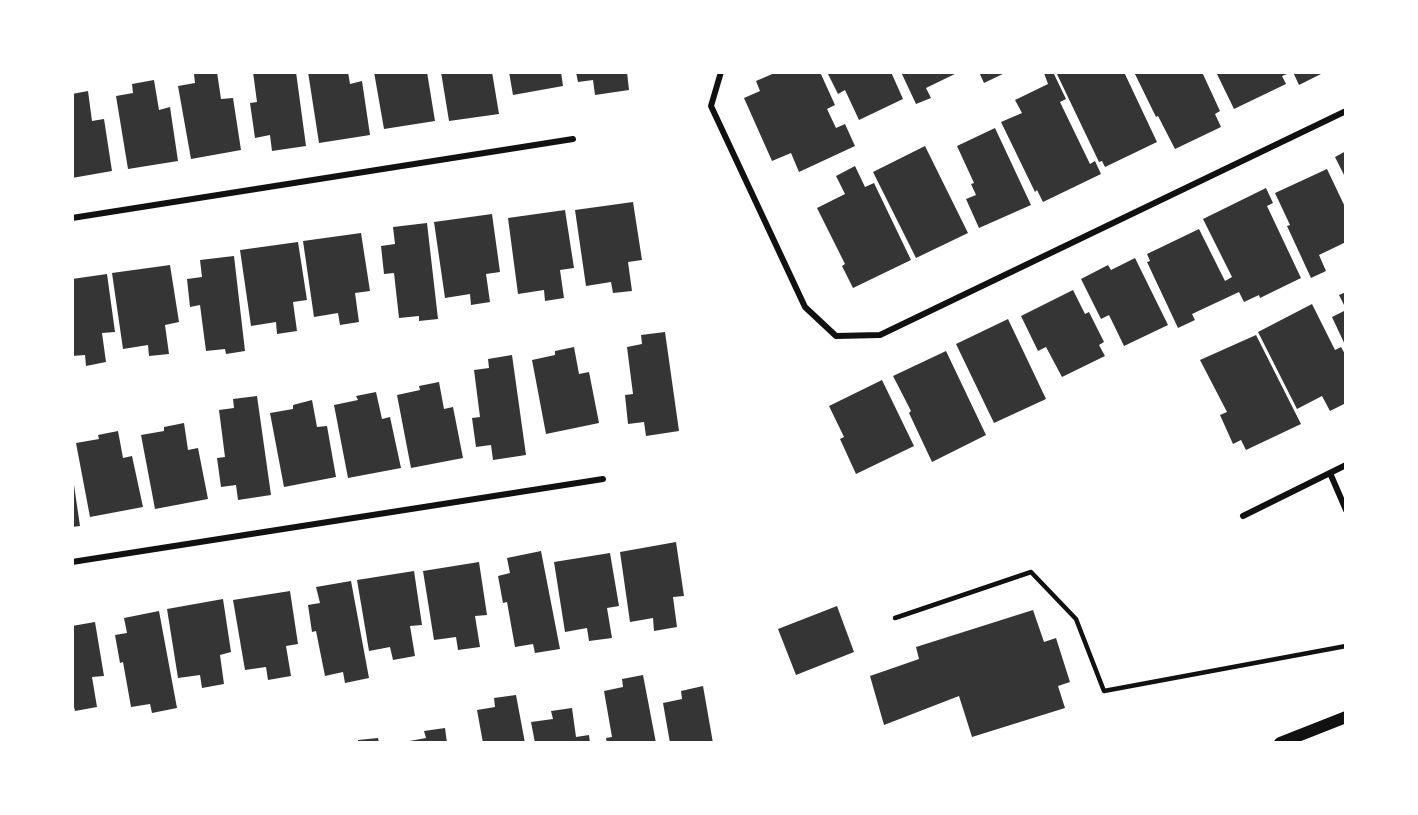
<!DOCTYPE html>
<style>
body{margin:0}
#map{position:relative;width:1418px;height:815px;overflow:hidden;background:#fff;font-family:"Asap Condensed",sans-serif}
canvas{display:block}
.frame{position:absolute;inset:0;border:74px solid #fff;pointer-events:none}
</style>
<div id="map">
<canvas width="1418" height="815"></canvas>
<div class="frame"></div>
</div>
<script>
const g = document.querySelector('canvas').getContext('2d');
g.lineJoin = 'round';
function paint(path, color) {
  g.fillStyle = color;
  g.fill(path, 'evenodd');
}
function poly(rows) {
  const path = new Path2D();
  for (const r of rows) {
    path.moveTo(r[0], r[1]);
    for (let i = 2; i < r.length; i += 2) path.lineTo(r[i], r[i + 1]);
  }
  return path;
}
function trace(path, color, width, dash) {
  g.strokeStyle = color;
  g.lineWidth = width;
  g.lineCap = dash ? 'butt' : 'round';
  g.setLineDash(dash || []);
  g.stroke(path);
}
paint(poly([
 [206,72,217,72,221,99,233,98,241,150,191,159,178,86,195,83,194,74],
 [253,72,296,72,306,146,272,151,270,135,255,138,250,103,257,102],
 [308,72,348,72,350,84,362,81,370,135,319,143],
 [374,72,427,72,435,121,384,129],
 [441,72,492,72,499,114,449,121],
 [509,72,561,72,563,86,513,95],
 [576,72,627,72,629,90,595,95,593,80,578,82],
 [777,72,820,72,835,105,827,109,836,128,845,124,855,146,799,172,791,153,772,161,744,98,760,91,756,81],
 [827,72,891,72,903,99,859,120,845,90,838,94],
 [901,72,959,72,926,88,931,98,916,104],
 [979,72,1007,72,984,83],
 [1045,72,1053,72,1066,99,1060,102,1090,164,1095,161,1101,174,1043,202,1037,190,1035,192,1001,122,1022,113,1015,100,1048,84,1044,73],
 [1056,72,1124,72,1157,142,1105,167,1102,161,1099,162],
 [1134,72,1202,72,1220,111,1215,114,1221,127,1175,149,1158,116,1156,117],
 [1216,72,1292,72,1282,76,1286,84,1234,109],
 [1293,72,1325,72,1299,85],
 [154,80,159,110,170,107,178,161,128,169,116,96,133,93,132,84],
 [88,91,92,121,104,119,112,171,72,178,72,94],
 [995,128,1031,205,979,228,966,199,976,195,971,184,974,183,957,146],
 [925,146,968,233,916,258,873,172],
 [1346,151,1346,179,1335,157],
 [855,166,865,187,874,183,911,260,853,288,842,266,845,264,817,208,845,194,836,176],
 [1327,169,1346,209,1346,242,1319,255,1326,271,1311,278,1287,226,1290,225,1275,193],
 [1266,188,1273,203,1267,206,1301,278,1260,298,1259,295,1244,302,1239,292,1192,314,1195,320,1178,328,1147,262,1150,261,1147,254,1199,229,1225,281,1232,277,1203,219],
 [633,202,642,260,628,262,632,291,613,293,611,282,586,286,575,210],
 [565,210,574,268,560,270,564,298,545,301,544,290,518,294,508,218],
 [492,214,500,272,486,274,490,302,471,305,470,294,445,298,434,222],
 [427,223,438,319,419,321,419,316,399,318,394,273,384,274,381,246,395,244,393,227],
 [361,233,370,291,355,293,359,322,340,325,338,313,314,317,303,241],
 [298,242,307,300,293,302,297,331,277,334,276,322,251,326,240,250],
 [234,256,245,351,226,354,225,349,206,351,200,305,190,307,187,279,202,277,200,260],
 [1135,258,1168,325,1124,346,1109,315,1101,319,1081,279,1108,265,1111,270],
 [170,265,179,322,165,325,169,354,149,356,148,345,123,349,112,273],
 [107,274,115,332,102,333,106,362,86,366,85,355,72,356,72,279],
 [1073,290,1085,314,1089,312,1104,342,1099,345,1105,356,1062,377,1046,347,1038,351,1021,316],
 [1346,292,1346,309,1339,295],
 [1312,304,1335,350,1341,347,1346,356,1346,403,1330,411,1322,396,1297,409,1258,332],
 [1346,310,1346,347,1332,317],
 [1008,319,1046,399,994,423,956,344],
 [665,332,679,431,646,436,644,422,628,424,625,395,633,394,627,347,642,344,641,335],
 [1256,335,1301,424,1246,450,1241,440,1233,444,1220,415,1227,412,1200,360],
 [574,347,579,374,589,372,599,423,546,434,532,360,555,355,555,351],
 [946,351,986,435,932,462,909,413,911,411,893,376],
 [512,355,526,455,493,460,491,445,476,447,472,418,480,417,474,370,489,368,488,359],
 [882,380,914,446,856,474,840,439,844,437,829,406],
 [439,382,444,409,453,407,463,458,411,468,397,395,420,390,419,386],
 [376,392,382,419,390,417,401,468,348,478,334,405,358,400,356,396],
 [257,396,271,495,238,500,236,485,221,487,217,458,225,457,219,410,234,408,233,399],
 [312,400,317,427,327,426,336,477,284,487,270,413,293,409,293,405],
 [184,423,188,450,198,448,208,499,155,509,141,435,164,431,164,427],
 [118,431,123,458,132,456,143,507,90,517,76,443,99,439,98,435],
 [72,478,73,478,80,526,72,527],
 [676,542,684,596,673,597,677,627,654,631,653,618,630,622,620,552],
 [541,551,560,649,535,653,533,644,515,647,507,602,503,603,498,576,510,573,507,558],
 [610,553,619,606,607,608,612,638,589,641,587,628,565,632,554,562],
 [479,562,487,615,475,616,480,647,458,650,456,637,434,640,423,571],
 [414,571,422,625,410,626,415,656,393,660,390,647,369,651,357,580],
 [351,581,369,678,345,683,343,672,325,676,316,631,312,632,308,605,320,603,316,587],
 [290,591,298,644,286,646,291,676,268,680,266,667,245,670,233,600],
 [223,599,231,652,220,655,224,684,202,688,200,675,178,678,167,609],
 [837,606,854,652,796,675,778,629],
 [1033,610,1044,642,1056,638,1070,682,1058,686,1065,708,972,737,959,696,884,725,870,676,919,659,916,647],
 [159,611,177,708,152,713,150,704,131,707,123,662,120,663,115,635,127,633,124,618],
 [95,622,104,676,92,677,97,707,75,711,72,699,72,626],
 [643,675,656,743,607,743,606,738,612,737,604,691,623,687,622,679],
 [703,686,713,743,670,743,663,703,682,699,681,691],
 [516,695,525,743,483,743,477,710,495,707,494,698],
 [572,708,576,737,589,735,590,743,535,743,531,722,553,719,551,711],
 [445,728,447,743,404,743,404,742,426,738,424,731],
 [378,738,379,743,358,743,358,740]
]), '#353535');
trace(poly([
 [895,618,1031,572,1076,619,1104,691,1346,646]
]), '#111', 4.5);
trace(poly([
 [721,72,711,106,805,307,836,336,880,335,1346,111],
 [72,218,573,139],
 [1330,473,1346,510],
 [1243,516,1346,465],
 [72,562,603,479]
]), '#111', 6);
trace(poly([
 [1280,743,1346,717]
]), '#111', 12);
</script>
